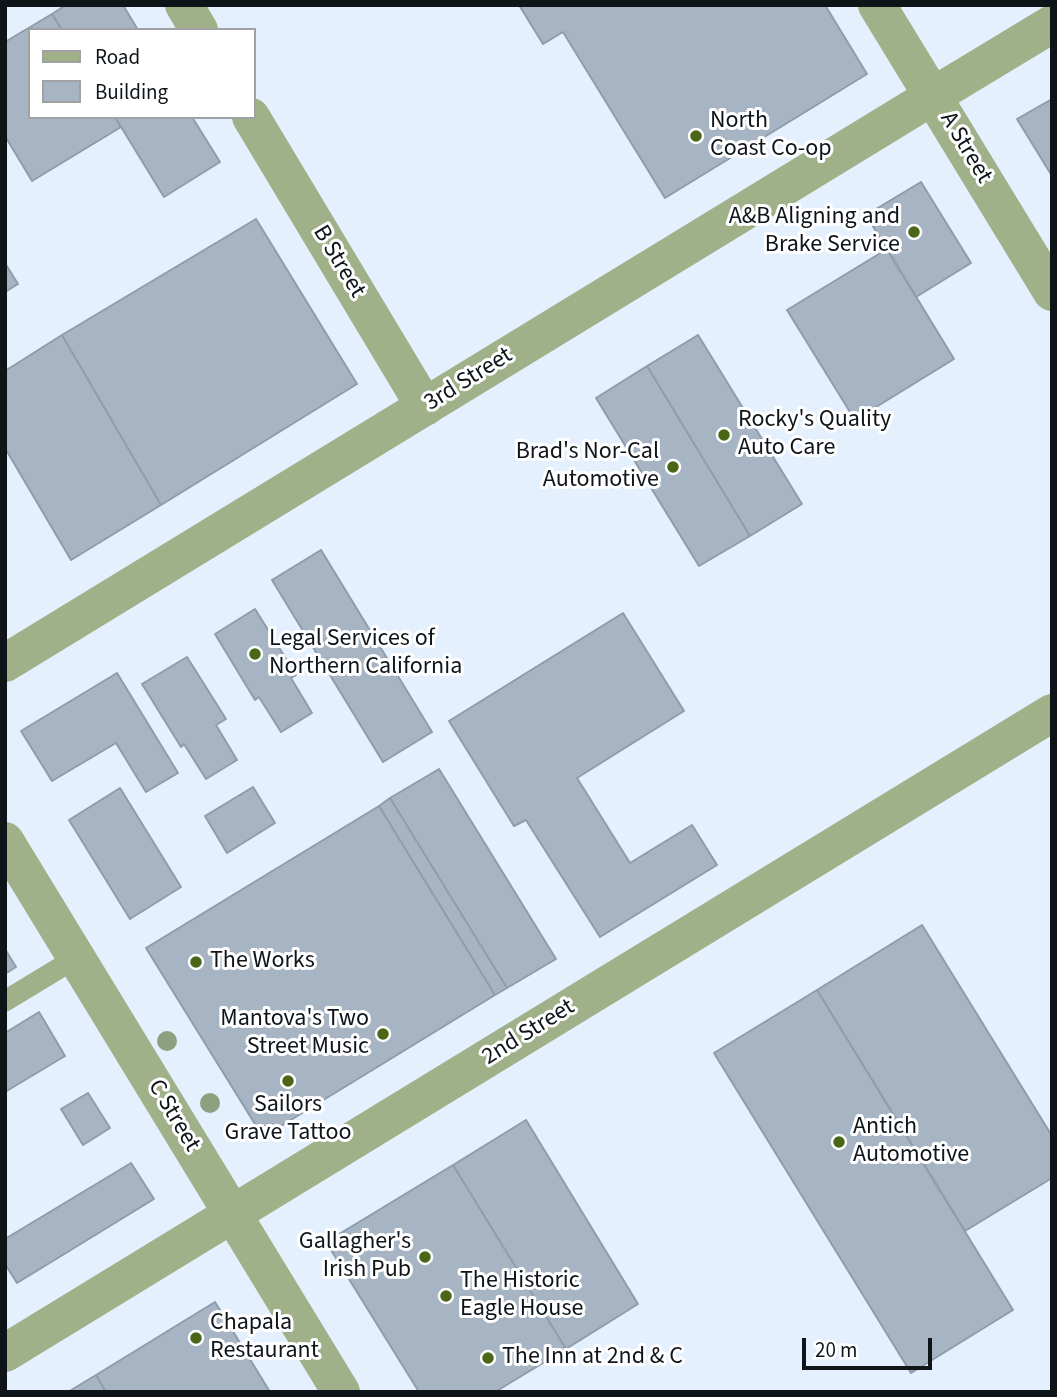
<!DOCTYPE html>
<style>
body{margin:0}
#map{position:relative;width:1057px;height:1397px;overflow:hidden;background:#e4f0fd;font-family:"Source Sans 3",sans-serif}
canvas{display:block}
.frame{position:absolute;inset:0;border:7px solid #0f1419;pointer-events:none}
.legend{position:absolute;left:28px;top:28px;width:228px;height:91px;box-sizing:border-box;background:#fff;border:2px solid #9fa1a3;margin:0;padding:9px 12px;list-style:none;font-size:21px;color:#0f1419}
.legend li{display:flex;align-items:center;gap:14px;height:35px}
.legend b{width:35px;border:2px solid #9fa1a3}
.scale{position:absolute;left:802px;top:1338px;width:130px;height:32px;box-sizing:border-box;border:4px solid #0f1419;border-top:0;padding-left:9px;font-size:21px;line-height:24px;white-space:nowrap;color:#0f1419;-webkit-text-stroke:5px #fff;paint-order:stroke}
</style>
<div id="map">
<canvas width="1057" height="1397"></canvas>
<div class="frame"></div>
<ul class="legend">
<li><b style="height:9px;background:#a0b18a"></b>Road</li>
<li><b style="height:19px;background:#a6b4c3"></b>Building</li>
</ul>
<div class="scale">20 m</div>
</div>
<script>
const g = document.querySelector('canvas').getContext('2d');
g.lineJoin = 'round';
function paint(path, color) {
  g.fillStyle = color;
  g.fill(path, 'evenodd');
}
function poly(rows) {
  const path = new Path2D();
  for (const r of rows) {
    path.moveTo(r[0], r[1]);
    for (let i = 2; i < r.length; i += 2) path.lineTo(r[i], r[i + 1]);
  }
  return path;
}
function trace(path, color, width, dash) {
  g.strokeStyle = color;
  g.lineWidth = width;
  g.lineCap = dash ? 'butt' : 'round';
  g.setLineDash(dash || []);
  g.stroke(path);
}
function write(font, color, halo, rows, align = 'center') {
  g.font = font + ' "Source Sans 3",sans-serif';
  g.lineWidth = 6;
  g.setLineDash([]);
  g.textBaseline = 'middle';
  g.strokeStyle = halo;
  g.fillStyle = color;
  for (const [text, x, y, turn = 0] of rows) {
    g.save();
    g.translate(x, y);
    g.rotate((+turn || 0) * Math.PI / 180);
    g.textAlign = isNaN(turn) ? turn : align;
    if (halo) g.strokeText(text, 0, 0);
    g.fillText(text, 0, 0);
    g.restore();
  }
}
const building = poly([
 [66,5,123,5,138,30,62,30,52,14,66,5],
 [519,5,825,5,867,74,665,198,563,32,543,44,519,5],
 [52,14,62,30,30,30,30,117,115,117,121,127,32,181,5,136,5,42,52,14],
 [1052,99,1052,176,1017,119,1052,99],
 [115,117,192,117,220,162,164,197,115,117],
 [921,182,971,263,916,297,866,215,921,182],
 [256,219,357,384,161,505,62,335,256,219],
 [887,249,954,359,855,420,787,310,887,249],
 [5,263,18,284,5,292,5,263],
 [62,335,161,505,71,560,5,448,5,371,62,335],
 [698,335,802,504,750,536,647,366,698,335],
 [647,366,750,536,699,566,596,398,647,366],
 [321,550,432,732,383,762,272,580,321,550],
 [255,609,296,675,291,678,312,713,281,732,259,697,255,700,215,634,255,609],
 [623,613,684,711,577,778,630,863,692,825,717,865,600,937,526,820,514,826,449,721,623,613],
 [187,657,226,719,216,725,237,760,206,779,184,744,181,747,142,684,187,657],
 [117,673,178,773,146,792,116,743,52,781,21,731,117,673],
 [439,769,556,959,507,988,390,798,439,769],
 [253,787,275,823,227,853,205,816,253,787],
 [120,788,181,887,130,919,69,820,120,788],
 [390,798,507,988,495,995,379,806,390,798],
 [379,806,495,995,263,1137,146,948,379,806],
 [922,925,1052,1136,1052,1178,965,1231,817,990,922,925],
 [5,949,16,967,5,974,5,949],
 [817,990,1013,1310,911,1373,714,1053,817,990],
 [39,1012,65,1056,5,1092,5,1033,39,1012],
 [88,1093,110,1128,83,1145,61,1109,88,1093],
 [526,1120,638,1304,566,1349,453,1165,526,1120],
 [131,1163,154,1199,17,1283,5,1264,5,1239,131,1163],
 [453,1165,566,1349,495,1392,419,1392,326,1242,453,1165],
 [215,1302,270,1392,106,1392,96,1375,215,1302],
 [96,1375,106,1392,68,1392,96,1375]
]);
paint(building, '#a6b4c3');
trace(building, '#8e9cab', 2);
trace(poly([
 [5,1001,76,958]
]), '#a0b18a', 21);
trace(poly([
 [184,5,199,30],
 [877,5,1052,292],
 [933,96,1052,24],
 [251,117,425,407]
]), '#a0b18a', 38);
trace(poly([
 [5,663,933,96],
 [5,841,341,1392],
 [5,1353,1052,713]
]), '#a0b18a', 38);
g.fillStyle = '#8da080';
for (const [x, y] of [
 [167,1041],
 [210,1103]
]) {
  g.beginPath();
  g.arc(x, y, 10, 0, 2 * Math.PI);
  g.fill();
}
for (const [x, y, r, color] of [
 [696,136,7,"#4a6617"],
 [914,232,7,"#4a6617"],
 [724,435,7,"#4a6617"],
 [673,467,7,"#4a6617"],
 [255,654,7,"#4a6617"],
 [196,962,7,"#4a6617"],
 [383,1034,7,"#4a6617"],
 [288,1081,7,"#4a6617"],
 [839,1142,7,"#4a6617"],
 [425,1257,7,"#4a6617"],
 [446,1296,7,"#4a6617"],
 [196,1338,7,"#4a6617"],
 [488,1358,7,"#4a6617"]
]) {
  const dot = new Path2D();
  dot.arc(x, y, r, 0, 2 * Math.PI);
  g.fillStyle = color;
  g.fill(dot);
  trace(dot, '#fff', 2.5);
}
write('24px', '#0f1419', '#fff', [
 ["North",710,122],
 ["Coast Co-op",710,150],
 ["A&B Aligning and",900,218,"right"],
 ["Brake Service",900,246,"right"],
 ["Rocky's Quality",738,421],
 ["Auto Care",738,449],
 ["Brad's Nor-Cal",659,453,"right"],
 ["Automotive",659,481,"right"],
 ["Legal Services of",269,640],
 ["Northern California",269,668],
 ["The Works",210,962],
 ["Mantova's Two",369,1020,"right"],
 ["Street Music",369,1048,"right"],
 ["Sailors",288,1106,"center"],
 ["Grave Tattoo",288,1134,"center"],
 ["Antich",853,1128],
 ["Automotive",853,1156],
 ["Gallagher's",411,1243,"right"],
 ["Irish Pub",411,1271,"right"],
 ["The Historic",460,1282],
 ["Eagle House",460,1310],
 ["Chapala",210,1324],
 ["Restaurant",210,1352],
 ["The Inn at 2nd & C",502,1358]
], 'left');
write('24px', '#0f1419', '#fff', [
 ["A Street",965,148,59],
 ["B Street",338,262,59],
 ["3rd Street",469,380,-32],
 ["2nd Street",529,1033,-32],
 ["C Street",173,1116,59]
]);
</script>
